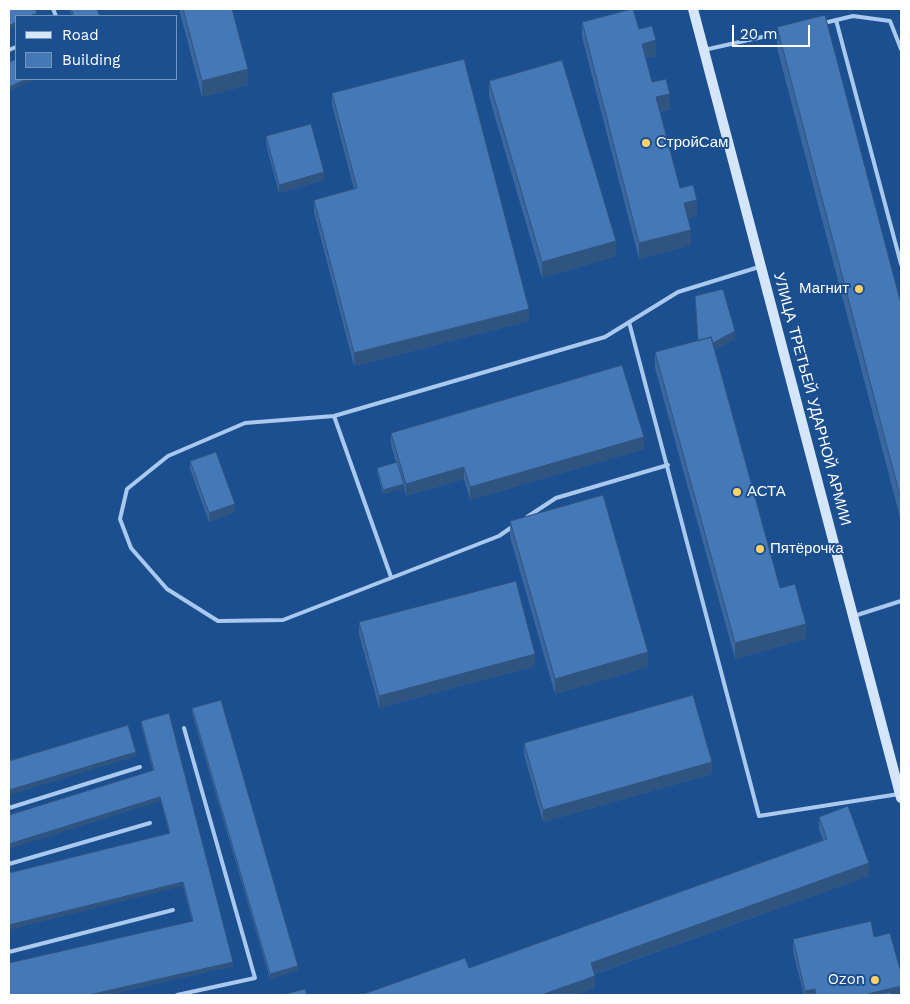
<!DOCTYPE html>
<html>
<head>
<meta charset="utf-8">
<style>
	body { margin:0 }
	#map { position:relative; width:910px; height:1004px; overflow:hidden; background:#1b4f8f; font-family:"Work Sans",sans-serif }
	canvas { display:block }
	.frame { position:absolute; inset:0; border:10px solid #fff; pointer-events:none }
	.legend { position:absolute; left:15px; top:15px; width:162px; height:65px; box-sizing:border-box; background:#1b4f8f; border:1px solid #7695bc; margin:0; padding:6px 9px; list-style:none; font-size:15px; color:#fff }
	.legend li { display:flex; align-items:center; gap:10px; height:25px }
	.legend b { width:25px; border:1px solid #7695bc }
	.scale { position:absolute; left:732px; top:25px; width:78px; height:22px; box-sizing:border-box; border:2px solid #fff; border-top:0; padding-left:6px; font-size:15px; line-height:18px; white-space:nowrap; color:#fff; -webkit-text-stroke:4px #1b4f8f; paint-order:stroke }
</style>
</head>
<body>
<div id="map">
<canvas width="910" height="1004"></canvas>
<div class="frame"></div>
<ul class="legend">
<li><b style="height:6px;background:#d6e6fa"></b>Road</li>
<li><b style="height:14px;background:#4478b7"></b>Building</li>
</ul>
<div class="scale">20 m</div>
</div>
<script>
const ctx = document.querySelector('canvas').getContext('2d');
ctx.lineJoin = 'round';
const poly = rows => new Path2D(rows.map(r => 'M' + r).join(''));
function stroke(path, color, width, dash) { ctx.strokeStyle = color; ctx.lineWidth = width; ctx.lineCap = dash ? 'butt' : 'round'; ctx.setLineDash(dash || []); ctx.stroke(path); }
function fillPath(path, color) { ctx.fillStyle = color; ctx.fill(path, 'evenodd'); }
function drawText(font, color, halo, rows, align = 'center') {
  ctx.font = font + ' "Work Sans",sans-serif'; ctx.lineWidth = 4; ctx.setLineDash([]); ctx.textBaseline = 'middle'; ctx.strokeStyle = halo; ctx.fillStyle = color; for (const [text, x, y, turn = 0] of rows) {
    ctx.save(); ctx.translate(x, y); ctx.rotate((+turn || 0) * Math.PI / 180); ctx.textAlign = isNaN(turn) ? turn : align; if (halo) ctx.strokeText(text, 0, 0); ctx.fillText(text, 0, 0); ctx.restore();
  }
}
stroke(poly([
	[53,9,56,16],
	[836,20,901,264],
	[824,23,853,16,890,21,901,49],
	[9,50,16,47],
	[704,50,780,33],
	[629,322,759,816,899,794],
	[334,416,391,577],
	[527,517,556,498,668,465],
	[512,527,499,536,283,620,218,621,167,589,131,548,120,519,127,489,168,456,245,423,334,416,605,337,678,292,759,267],
	[854,616,901,601],
	[9,808,140,767],
	[9,864,150,823],
	[9,952,173,910],
	[177,995,255,978,184,728]
]), '#a9c9ee', 4);
stroke(poly([
	[693,9,901,798]
]), '#d6e6fa', 10);
fillPath(poly([
	[69,9,97,9,100,16,72,16],
	[179,9,232,9,248,85,202,97],
	[582,22,639,29,656,56,646,58,652,82,670,109,660,112,680,188,697,216,688,218,691,245,639,259,582,37],
	[777,27,901,304,901,521,777,48],
	[489,81,616,256,542,278,489,97],
	[332,93,529,321,354,366,314,212,314,200,354,189,332,105],
	[266,136,324,180,279,193,266,145],
	[695,296,735,339,715,350,780,588,806,639,735,659,655,368,655,352,698,341],
	[391,433,644,449,470,500,464,479,406,496,404,487,404,488,383,494,377,473,377,468,396,463,391,445],
	[190,461,235,512,209,522,190,469],
	[510,521,648,667,555,694,510,537],
	[359,622,535,666,379,708,359,634],
	[192,708,298,970,270,979,192,713],
	[141,721,233,966,107,995,9,995,192,921,141,725],
	[524,743,712,774,543,822,524,755],
	[819,817,869,876,595,974,595,988,575,995,361,995,469,968,823,840,819,829],
	[874,937,901,995,804,995,793,952,793,939]
]), '#3a679d');
fillPath(poly([
	[16,22,16,27,9,30,9,26],
	[656,40,656,56,642,59,642,44],
	[248,69,248,85,202,97,202,81],
	[27,79,37,79,9,91,9,87],
	[670,94,670,109,656,112,656,97],
	[324,172,324,180,279,193,279,185],
	[697,200,697,216,684,219,684,203],
	[691,230,691,245,639,259,639,243],
	[616,241,616,256,542,278,542,262],
	[529,309,529,321,354,366,354,353],
	[735,331,735,339,711,352,699,348],
	[644,437,644,449,470,500,470,487],
	[464,467,464,479,406,496,406,484],
	[404,484,404,488,383,494,383,490],
	[235,504,235,512,209,522,209,513],
	[806,624,806,639,735,659,735,643],
	[648,652,648,667,555,694,555,679],
	[535,654,535,666,379,708,379,696],
	[136,752,136,756,9,795,9,790],
	[712,762,712,774,543,822,543,810],
	[160,797,160,801,9,849,9,844],
	[869,863,869,876,591,975,591,963],
	[183,882,183,886,9,930,9,925],
	[233,962,233,966,107,995,89,995],
	[298,966,298,970,270,979,270,974],
	[595,976,595,988,575,995,541,995],
	[901,986,901,995,864,995],
	[815,989,815,995,805,995,805,991]
]), '#305480');
const building = poly([
	[9,9,35,9,37,13,30,16,16,16,16,22,9,26,9,9],
	[71,9,97,9,100,16,74,16,71,9],
	[183,9,232,9,248,69,202,81,183,9],
	[632,9,633,9,639,29,652,26,656,40,642,44,652,82,666,79,670,94,656,97,680,188,693,185,697,200,684,203,691,230,639,243,582,22,632,9],
	[825,15,901,304,901,500,777,27,825,15],
	[16,59,16,79,27,79,9,87,9,62,16,59],
	[464,59,529,309,354,353,314,200,357,188,332,93,464,59],
	[562,60,616,241,542,262,489,81,562,60],
	[311,124,324,172,279,185,266,136,311,124],
	[723,289,735,331,713,343,711,337,698,341,695,296,723,289],
	[711,337,780,588,795,584,806,624,735,643,655,352,711,337],
	[622,365,644,437,470,487,464,467,406,484,391,433,622,365],
	[216,452,235,504,209,513,190,461,216,452],
	[397,462,404,484,383,490,377,468,397,462],
	[603,495,648,652,555,679,510,521,603,495],
	[516,581,535,654,379,696,359,622,516,581],
	[693,695,712,762,543,810,524,743,693,695],
	[221,700,298,966,270,974,192,708,221,700],
	[169,713,233,962,89,995,9,995,9,963,193,921,183,882,9,925,9,873,170,833,160,797,9,844,9,815,154,770,141,721,169,713],
	[128,725,136,752,9,790,9,761,128,725],
	[848,806,869,863,591,963,595,976,541,995,361,995,465,958,469,968,827,839,819,817,848,806],
	[871,921,874,937,890,933,901,973,901,986,864,995,816,995,815,989,805,991,793,939,871,921],
	[305,989,307,995,281,995,305,989],
	[891,992,891,995,875,995,891,992]
]);
fillPath(building, '#4478b7');
stroke(building, '#305480', 1);
for (const [x, y, r, color] of [
	[646,143,5,"#ffd166"],
	[859,289,5,"#ffd166"],
	[737,492,5,"#ffd166"],
	[760,549,5,"#ffd166"],
	[875,980,5,"#ffd166"]
]) { const dot = new Path2D(); dot.arc(x, y, r, 0, 2 * Math.PI); ctx.fillStyle = color; ctx.fill(dot); stroke(dot, '#1b4f8f', 2); }
drawText('15px', '#fff', '#1b4f8f', [
	["СтройСам",656,143],
	["Магнит",849,289,"right"],
	["АСТА",747,492],
	["Пятёрочка",770,549],
	["Ozon",865,980,"right"]
], 'left');
drawText('15px', '#fff', '#1b4f8f', [
	["УЛИЦА ТРЕТЬЕЙ УДАРНОЙ АРМИИ",812,399,75]
]);
</script>
</body>
</html>
